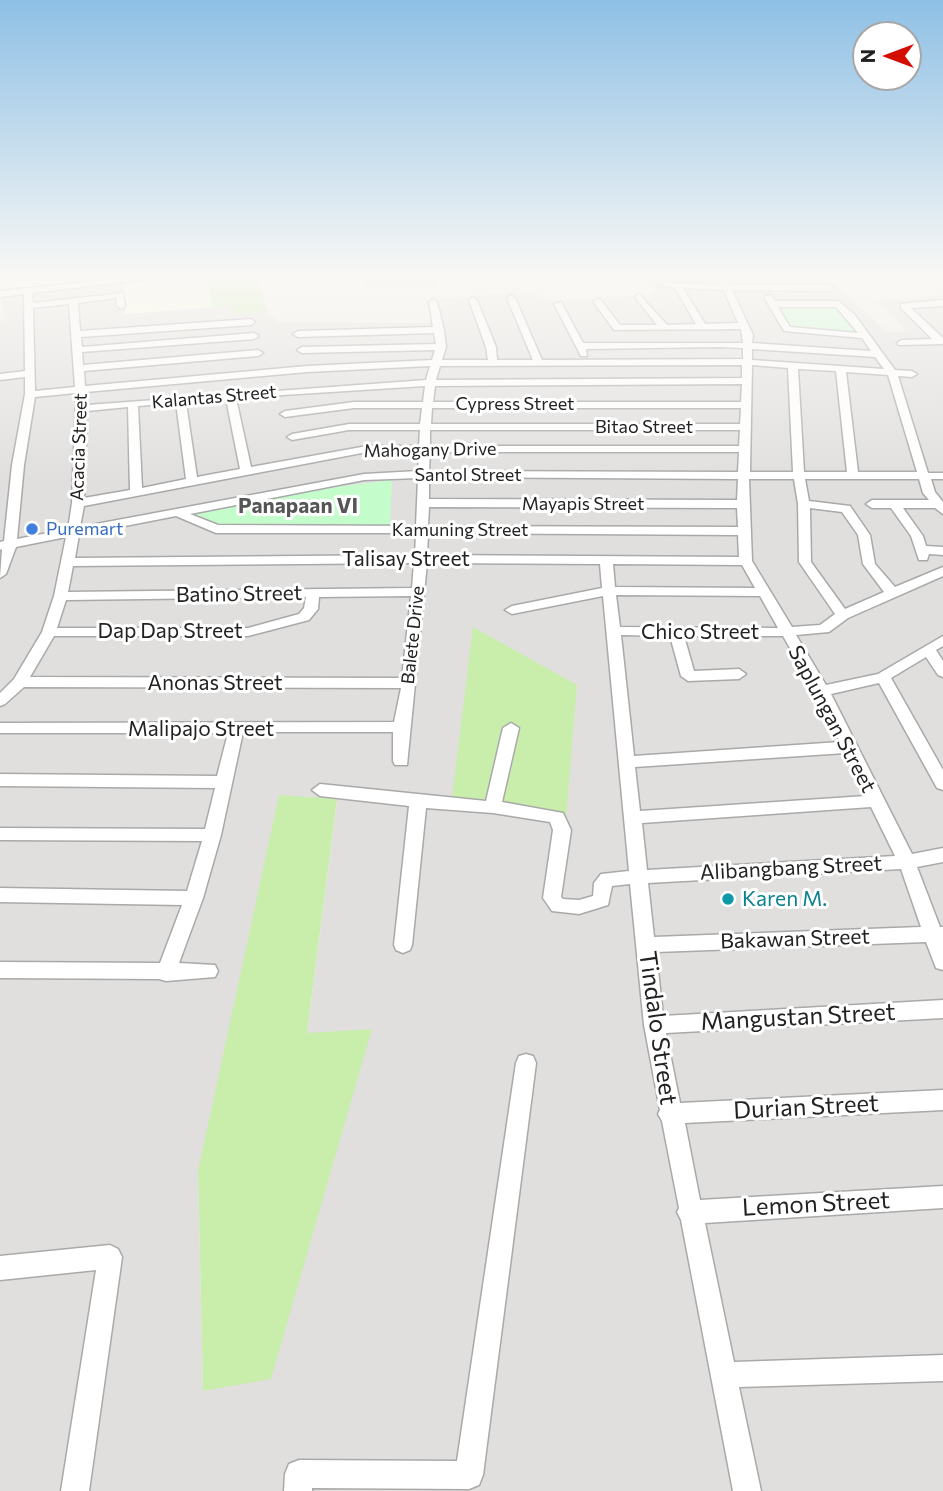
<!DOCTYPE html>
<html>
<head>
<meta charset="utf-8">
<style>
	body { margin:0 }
	#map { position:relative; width:943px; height:1491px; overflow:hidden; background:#f2efe8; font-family:Commissioner,sans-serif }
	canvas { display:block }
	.north { position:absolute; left:852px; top:21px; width:70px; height:70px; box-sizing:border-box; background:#fff; border:2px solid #a7a7a7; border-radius:50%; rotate:270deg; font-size:19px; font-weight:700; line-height:28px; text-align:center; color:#222 }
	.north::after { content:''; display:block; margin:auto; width:24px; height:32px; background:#d30d00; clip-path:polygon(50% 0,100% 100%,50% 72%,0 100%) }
</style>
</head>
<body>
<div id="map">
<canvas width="943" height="1491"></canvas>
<div class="north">N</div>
</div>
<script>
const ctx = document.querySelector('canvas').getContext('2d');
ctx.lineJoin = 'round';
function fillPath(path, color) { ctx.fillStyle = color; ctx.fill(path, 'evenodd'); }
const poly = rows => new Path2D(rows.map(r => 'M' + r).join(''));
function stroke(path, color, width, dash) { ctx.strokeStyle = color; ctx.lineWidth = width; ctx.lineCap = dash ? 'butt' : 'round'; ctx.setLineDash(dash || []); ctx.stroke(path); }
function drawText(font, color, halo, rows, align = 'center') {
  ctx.font = font + ' Commissioner,sans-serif'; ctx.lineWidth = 6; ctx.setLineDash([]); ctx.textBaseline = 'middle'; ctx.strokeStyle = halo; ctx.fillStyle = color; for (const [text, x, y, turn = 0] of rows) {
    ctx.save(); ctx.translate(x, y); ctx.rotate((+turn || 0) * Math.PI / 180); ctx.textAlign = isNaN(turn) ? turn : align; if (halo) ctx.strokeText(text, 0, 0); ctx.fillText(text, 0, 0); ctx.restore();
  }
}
fillPath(poly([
	[641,274,824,274,887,332,906,331,885,307,876,302,943,295,943,1491,0,1491,0,321,5,320,0,294,124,281,126,314,231,306,234,314,267,312,279,322,421,323,433,322,426,300,533,291,549,302,654,294],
	[337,800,307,1034,372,1030,203,1391,198,1171]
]), '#e0dfde');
fillPath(poly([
	[413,274,433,274,438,287,364,287,366,277,412,277]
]), '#ebdae7');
fillPath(poly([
	[206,276,213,307,125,314,124,285]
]), '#fdffe4');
fillPath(poly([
	[257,274,267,312,234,314,230,306,213,307,206,276],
	[473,627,577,685,566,818,451,805],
	[279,795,337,799,307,1033,372,1029,271,1379,203,1391,198,1171]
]), '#c9eeac');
fillPath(poly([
	[838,306,859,334,791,329,778,307],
	[392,480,390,526,209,526,190,515,318,489]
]), '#c5fccc');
const minor = poly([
	[160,274,190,274,32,293,33,303,123,293,125,306,121,309,117,306,116,298,78,303,80,331,251,319,255,322,251,325,81,337,82,347,254,333,259,336,254,339,82,352,83,365,258,350,263,353,258,356,84,371,85,386,307,366,432,360,435,350,302,353,297,350,302,347,436,344,434,333,298,337,293,334,298,331,433,327,429,302,433,299,437,302,444,330,446,347,442,360,488,360,486,347,469,300,473,297,477,300,496,347,497,360,533,360,507,298,511,295,515,298,542,360,743,359,743,348,719,347,586,349,587,356,581,356,554,304,561,302,583,343,743,343,741,329,614,330,593,301,600,299,620,325,657,325,635,297,639,294,667,325,696,324,675,288,660,285,664,283,722,285,715,274,802,274,798,276,726,276,730,285,829,285,833,288,829,291,732,290,753,335,752,343,871,351,862,338,784,331,764,297,771,295,775,301,838,301,854,314,895,370,912,371,917,374,912,377,898,376,928,473,943,473,943,479,931,479,935,492,943,502,943,514,935,508,903,508,923,536,926,546,943,547,943,555,929,554,927,560,919,560,911,536,891,508,872,508,866,504,872,500,929,500,923,493,919,479,805,479,809,501,850,506,870,535,875,564,895,587,943,567,943,576,848,618,829,632,796,635,826,685,878,674,943,636,943,646,936,650,943,661,943,677,938,675,926,657,891,678,943,770,943,790,937,788,879,683,831,694,912,854,943,848,943,862,917,867,940,927,943,927,943,970,936,968,926,942,656,952,663,1016,943,1000,943,1018,666,1033,680,1103,943,1090,943,1110,685,1123,700,1200,943,1186,943,1208,705,1223,734,1362,943,1355,943,1381,739,1387,761,1491,733,1491,681,1220,677,1212,679,1208,662,1121,658,1114,660,1110,644,1025,630,884,612,886,608,905,579,914,552,911,543,898,553,830,550,822,493,813,426,808,412,945,410,950,403,953,396,950,394,945,409,806,320,796,312,790,320,784,486,801,503,728,511,723,519,728,502,802,563,813,571,830,561,897,563,899,579,900,593,896,594,883,601,874,629,871,603,596,512,614,505,610,512,606,602,588,600,564,427,563,407,765,395,765,393,761,393,732,243,732,221,835,203,898,179,963,215,965,218,971,215,977,166,981,159,979,0,978,0,962,160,963,182,905,0,902,0,888,187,891,202,841,0,840,0,828,205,829,215,788,0,786,0,774,217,776,228,733,0,733,0,723,394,722,401,688,24,687,5,704,0,706,0,693,14,679,42,632,54,596,66,537,16,547,6,574,0,578,2,549,0,550,0,542,4,541,12,465,25,394,25,377,0,380,0,374,25,371,24,294,0,297,0,291,160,274],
	[683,288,724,290,738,323,705,324,683,288],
	[69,304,75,387,35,391,33,308,69,304],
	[778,307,836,307,858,333,790,327,778,307],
	[752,349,875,357,884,369,752,360,752,349],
	[742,365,742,378,436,380,440,366,742,365],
	[752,365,788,368,793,472,750,472,752,365],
	[430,366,426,380,87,405,86,392,307,372,430,366],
	[798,369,836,371,847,472,804,472,798,369],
	[846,372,888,375,917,472,858,472,846,372],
	[742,384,741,402,433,402,435,386,742,384],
	[425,386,423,402,354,402,285,411,280,414,285,417,354,408,422,408,420,424,349,424,292,434,287,437,292,440,349,430,420,430,419,446,367,446,251,467,236,398,425,386],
	[76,393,72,503,68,529,17,539,24,465,35,397,76,393],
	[226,399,240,469,197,477,186,403,226,399],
	[176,403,186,479,142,488,138,406,176,403],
	[128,407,130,490,84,498,87,411,128,407],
	[432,408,741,408,740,424,431,424,432,408],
	[430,430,740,430,739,446,430,446,430,430],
	[367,452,419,452,418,471,364,474,80,527,84,506,367,452],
	[430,452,739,452,738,472,429,471,430,452],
	[429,477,738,479,737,500,429,499,429,477],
	[418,478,416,526,218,525,190,514,364,480,418,478],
	[749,479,794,479,798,504,799,562,835,614,820,625,792,627,752,561,749,479],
	[429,507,737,508,738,527,428,526,429,507],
	[810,508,842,512,858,535,863,564,884,592,845,609,811,562,810,508],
	[176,516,216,533,416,533,415,555,75,558,79,535,176,516],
	[428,533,738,535,739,557,427,555,428,533],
	[414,563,412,588,68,592,73,566,414,563],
	[613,564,742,565,755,588,615,587,613,564],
	[616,595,760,596,778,628,620,627,616,595],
	[411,596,402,678,30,677,54,636,248,636,309,620,318,609,319,597,411,596],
	[306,597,304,608,299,614,248,628,57,628,66,600,306,597],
	[621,635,670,636,681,676,688,681,739,679,746,674,739,669,694,671,684,636,783,636,815,691,840,742,634,756,621,635],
	[845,753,866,796,640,811,635,767,845,753],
	[871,807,895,856,647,870,642,823,871,807],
	[901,869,921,927,654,937,648,883,901,869],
	[943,300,943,306,911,308,943,338,943,344,899,345,897,343,902,340,932,339,901,308,901,304,943,300],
	[526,1054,533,1056,536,1063,483,1475,479,1485,469,1489,312,1488,312,1491,284,1491,285,1474,289,1464,299,1460,457,1461,516,1063,519,1056,526,1054],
	[110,1245,118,1249,122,1257,89,1491,61,1491,96,1270,0,1280,0,1256,110,1245]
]);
stroke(minor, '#a9a9a9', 3);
fillPath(minor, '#fff');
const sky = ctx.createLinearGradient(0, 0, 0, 483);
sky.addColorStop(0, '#8ec0e5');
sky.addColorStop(0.57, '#f9f8f5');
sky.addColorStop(1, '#f9f8f500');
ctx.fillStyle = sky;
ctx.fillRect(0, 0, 943, 483);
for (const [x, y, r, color] of [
	[32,529,7,"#3f7fe0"],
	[728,899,7,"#0f9aa8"]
]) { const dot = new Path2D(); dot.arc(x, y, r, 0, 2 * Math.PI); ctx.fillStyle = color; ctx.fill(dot); stroke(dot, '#fff', 2.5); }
drawText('18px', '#222', '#fff', [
	["Kalantas Street",214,397,-5],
	["Cypress Street",515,404],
	["Bitao Street",644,427],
	["Acacia Street",79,447,-88],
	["Mahogany Drive",430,450,-1],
	["Santol Street",468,475],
	["Mayapis Street",583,504],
	["Kamuning Street",460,530],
	["Balete Drive",413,635,-84]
]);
drawText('18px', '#366cbe', '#fff', [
	["Puremart",46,529]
], 'left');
drawText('bold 21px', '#555', '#fff', [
	["Panapaan VI",298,506]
]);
drawText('21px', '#222', '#fff', [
	["Talisay Street",406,559],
	["Batino Street",239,594,-1],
	["Dap Dap Street",170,631],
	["Chico Street",700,632],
	["Anonas Street",215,683],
	["Saplungan Street",832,719,62],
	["Malipajo Street",201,729],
	["Alibangbang Street",791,868,-3],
	["Bakawan Street",795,939,-2]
]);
drawText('21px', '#0d838f', '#fff', [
	["Karen M.",742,899]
], 'left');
drawText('24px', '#222', '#fff', [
	["Mangustan Street",798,1017,-3],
	["Tindalo Street",658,1028,82],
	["Durian Street",806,1107,-3],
	["Lemon Street",816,1204,-3]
]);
</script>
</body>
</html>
